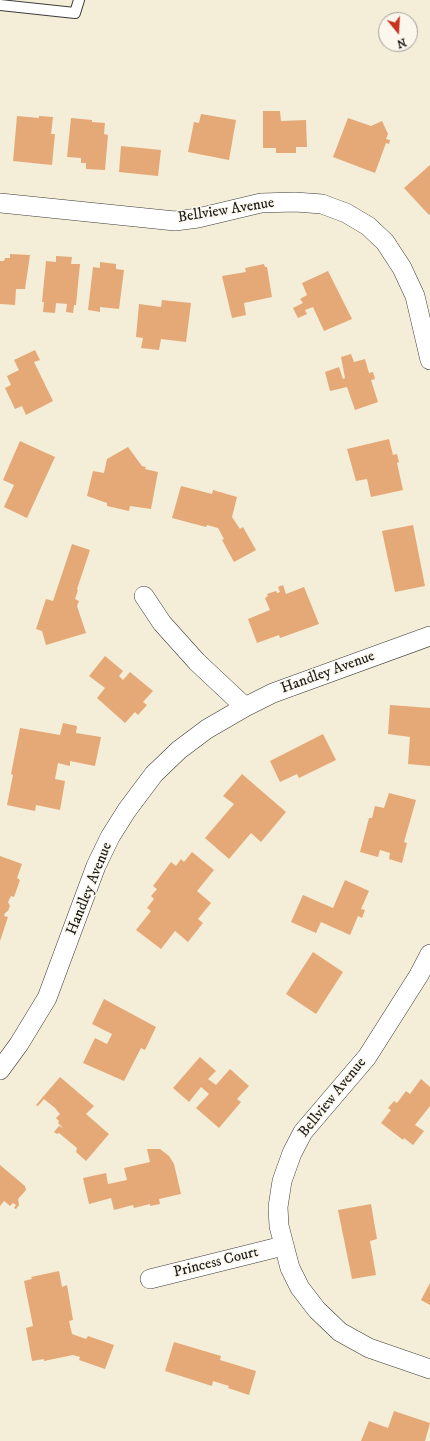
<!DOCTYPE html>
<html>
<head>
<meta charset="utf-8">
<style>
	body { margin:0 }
	#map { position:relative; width:430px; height:1441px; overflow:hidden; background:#f4edd7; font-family:"IM FELL DW Pica",serif }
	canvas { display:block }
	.north { position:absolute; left:378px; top:12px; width:40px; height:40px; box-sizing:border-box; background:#fbf7ec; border:1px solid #a29f99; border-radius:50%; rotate:162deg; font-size:11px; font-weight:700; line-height:16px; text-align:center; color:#1c1c1c }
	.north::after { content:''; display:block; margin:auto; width:14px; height:18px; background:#c8321e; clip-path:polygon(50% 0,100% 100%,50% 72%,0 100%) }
</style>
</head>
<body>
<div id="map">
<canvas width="430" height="1441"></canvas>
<div class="north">N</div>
</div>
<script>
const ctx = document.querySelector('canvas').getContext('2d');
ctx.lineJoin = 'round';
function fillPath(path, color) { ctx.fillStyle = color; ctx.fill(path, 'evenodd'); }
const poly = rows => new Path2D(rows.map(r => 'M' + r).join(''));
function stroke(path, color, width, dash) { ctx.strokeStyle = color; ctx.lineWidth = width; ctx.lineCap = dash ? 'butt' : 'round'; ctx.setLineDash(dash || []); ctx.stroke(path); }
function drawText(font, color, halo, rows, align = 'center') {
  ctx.font = font + ' "IM FELL DW Pica",serif'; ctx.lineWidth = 3; ctx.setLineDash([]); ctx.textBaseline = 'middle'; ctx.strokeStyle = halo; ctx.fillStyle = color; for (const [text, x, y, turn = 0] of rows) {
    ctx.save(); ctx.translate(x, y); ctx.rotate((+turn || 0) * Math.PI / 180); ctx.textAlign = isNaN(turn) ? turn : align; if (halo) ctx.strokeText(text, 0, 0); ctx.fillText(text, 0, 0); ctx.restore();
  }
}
fillPath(poly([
	[263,111,280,111,281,121,306,120,307,147,296,147,296,153,276,153,276,148,263,148],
	[201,114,236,120,229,160,188,152,194,122,199,123],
	[17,116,39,118,39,116,53,117,51,134,55,134,52,165,13,161],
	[71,118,92,120,92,122,105,123,104,134,108,135,105,170,86,169,86,163,81,163,81,158,67,157],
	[348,118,371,126,382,121,388,134,386,139,390,140,389,144,386,143,375,173,333,157],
	[121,146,161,150,158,176,119,172],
	[430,165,430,214,429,215,404,188],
	[10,254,30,255,25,289,16,289,15,305,0,304,0,261,4,261,5,258,10,258],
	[56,256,72,257,71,264,80,264,76,305,74,305,73,313,66,312,67,304,56,303,55,313,43,312,44,302,42,302,46,261,56,262],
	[100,262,116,264,116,269,124,270,119,309,100,307,100,312,88,310,93,267,100,268],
	[264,264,265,267,267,267,272,297,244,303,246,315,232,318,222,276,246,272,245,268],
	[328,271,352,319,324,331,313,307,305,310,307,314,298,318,293,308,303,303,300,299,307,295,302,283],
	[162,300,191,303,186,342,161,339,159,350,141,348,143,338,136,337,139,304,161,307],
	[35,350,40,360,34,362,53,401,26,415,22,406,15,409,5,388,11,385,7,376,19,370,14,360],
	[351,354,354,362,365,359,369,373,373,372,375,379,371,380,378,402,355,410,347,387,330,391,325,372,339,367,343,379,345,378,341,357],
	[389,439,393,455,397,454,399,462,397,463,403,490,371,497,367,479,356,481,347,449],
	[20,441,55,457,27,518,4,507,14,485,3,480],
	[128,447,142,466,146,467,145,469,158,472,151,509,130,506,129,511,107,506,107,503,87,496,93,471,104,473,107,459],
	[181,486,212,494,213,490,237,497,232,517,240,529,243,527,256,550,234,562,222,540,224,539,218,528,207,525,206,527,172,518],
	[413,525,425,586,395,592,382,531],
	[72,544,90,550,77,589,78,590,75,599,79,601,77,606,86,633,46,645,42,631,36,629,46,599,53,601],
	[283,585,286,594,304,587,319,624,280,638,279,635,257,643,248,619,270,610,265,598,268,596,267,594,276,591,277,593,280,592,278,587],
	[105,656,123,671,119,676,123,680,130,672,153,691,143,702,147,705,138,715,135,712,125,723,97,698,105,688,89,676],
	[390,705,430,708,430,766,408,764,410,737,388,734],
	[63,723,77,726,76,733,101,737,95,766,70,761,70,766,58,763,55,779,65,781,60,810,36,805,35,811,7,805,13,775,11,774,20,728,60,735],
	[323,734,336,760,299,778,297,774,280,782,270,761],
	[242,774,286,812,261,842,251,833,229,859,205,838,234,804,223,796],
	[389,793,416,800,404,842,407,843,402,863,389,859,390,853,380,850,378,857,360,852,369,818,372,818,375,806,384,808],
	[192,852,214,870,197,891,211,903,198,919,203,923,188,942,175,931,161,949,136,930,151,911,147,908,154,899,151,896,157,889,153,886,171,862,176,866,181,859,184,862],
	[0,856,22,864,17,878,20,880,14,897,11,896,8,902,10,906,8,911,5,913,4,916,8,917,0,941],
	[345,880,369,891,361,909,365,910,362,918,358,916,350,935,321,922,316,933,291,922,303,895,333,908],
	[313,952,343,972,316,1014,286,994],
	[104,999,156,1027,145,1050,141,1048,124,1081,83,1063,95,1038,107,1044,112,1034,92,1024],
	[200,1057,216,1071,208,1079,216,1085,230,1069,249,1086,237,1099,241,1102,219,1128,196,1108,209,1094,201,1087,189,1102,173,1088],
	[60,1077,94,1106,86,1114,109,1134,86,1161,76,1152,77,1148,59,1133,57,1134,54,1132,59,1126,63,1128,58,1123,59,1121,56,1118,60,1114,55,1108,44,1099,38,1106,36,1105],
	[421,1079,430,1087,430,1106,415,1125,424,1131,413,1145,404,1138,403,1140,381,1123,391,1110,388,1108,394,1101,397,1103,406,1091,410,1094],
	[147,1149,160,1149,169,1156,174,1164,181,1194,159,1199,160,1204,150,1206,150,1204,134,1208,133,1205,114,1210,111,1198,89,1204,83,1178,106,1173,108,1184,127,1180,124,1168,150,1162],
	[0,1165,25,1186,26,1190,18,1199,19,1205,16,1209,14,1208,16,1205,13,1203,10,1206,4,1201,0,1206],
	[371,1204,377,1239,370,1241,376,1275,352,1279,338,1210],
	[59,1271,62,1287,67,1285,73,1320,69,1321,72,1334,86,1339,88,1336,114,1345,105,1369,79,1360,80,1357,73,1355,44,1361,44,1359,32,1361,26,1328,33,1326,24,1281,32,1279,31,1277],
	[430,1283,430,1305,421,1300],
	[174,1342,221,1356,220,1360,256,1371,249,1395,228,1388,229,1386,213,1381,212,1386,165,1371],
	[394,1411,430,1423,425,1441,361,1441,369,1421,388,1428]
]), '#e5a978');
const lane = poly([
	[0,5,75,13,79,0]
]);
const street = poly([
	[0,203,175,221,198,218,261,203,295,202,322,204,346,213,368,226,385,242,402,268,415,296,430,360],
	[144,596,162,623,197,662,245,707],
	[430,954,419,975,367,1057,303,1132,292,1153,282,1181,278,1207,279,1226,290,1268,300,1288,317,1310,340,1332,369,1348,430,1369],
	[0,1070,19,1044,47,998,96,866,110,837,127,810,154,774,179,750,207,729,245,707,273,693,430,636],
	[150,1279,283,1246]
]);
stroke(lane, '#3c3b38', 12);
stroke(street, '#3c3b38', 20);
stroke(lane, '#fff', 10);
stroke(street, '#fff', 19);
drawText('15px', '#1c1c1c', '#fbf7ec', [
	["Bellview Avenue",226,211,-9],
	["Handley Avenue",328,673,-20],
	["Handley Avenue",90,889,-68],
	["Bellview Avenue",333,1098,-51],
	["Princess Court",216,1263,-14]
]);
</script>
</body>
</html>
